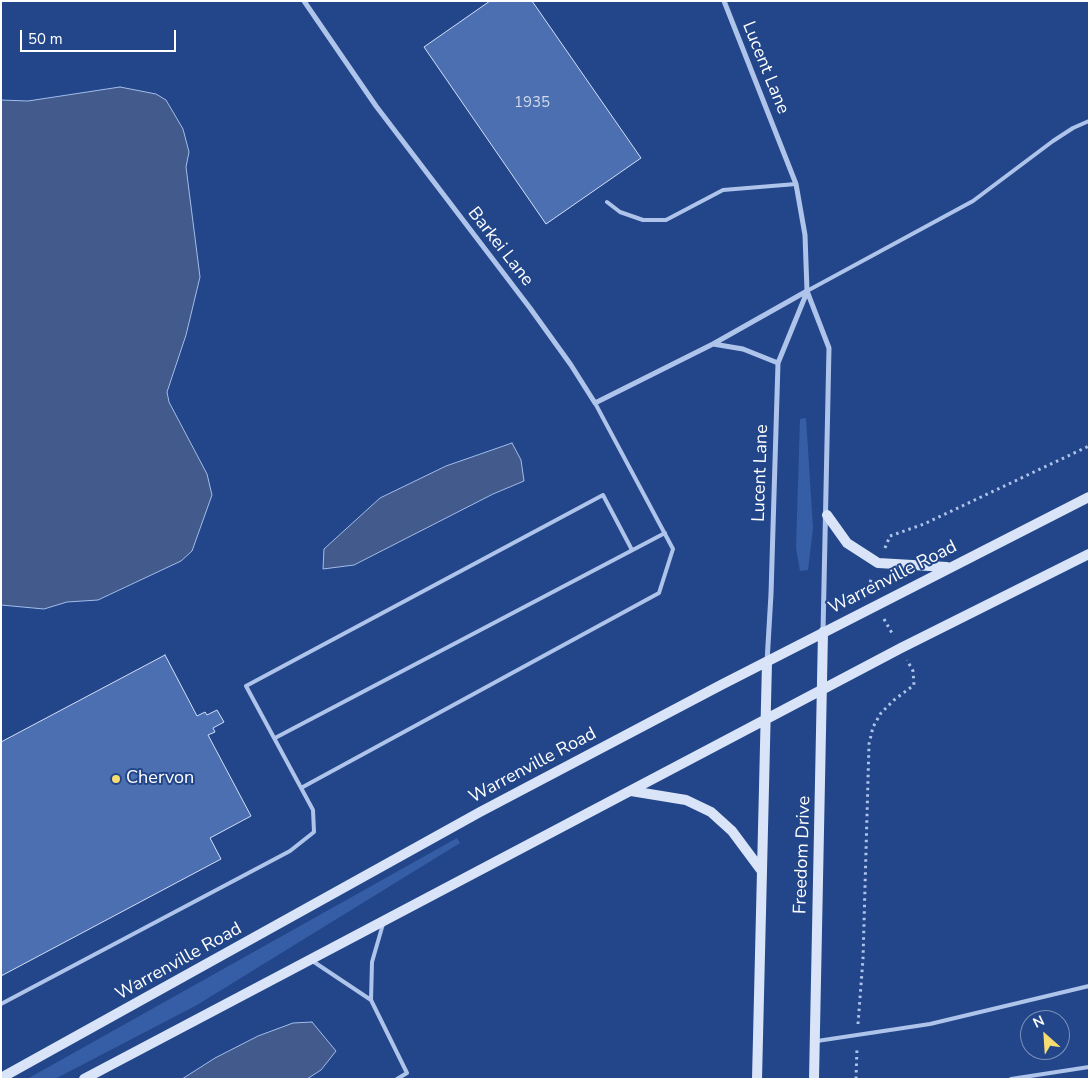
<!DOCTYPE html>
<html>
<head>
<meta charset="utf-8">
<style>
	body { margin:0 }
	#map { position:relative; width:1090px; height:1080px; overflow:hidden; background:#224689; font-family:"Nunito Sans",sans-serif }
	canvas { display:block }
	.frame { position:absolute; inset:0; border:2px solid #fff; pointer-events:none }
	.north { position:absolute; left:1020px; top:1010px; width:50px; height:50px; box-sizing:border-box; background:#224689; border:1px solid #7a90b8; border-radius:50%; rotate:334deg; font-size:14px; font-weight:700; line-height:20px; text-align:center; color:#fff }
	.north::after { content:''; display:block; margin:auto; width:18px; height:22px; background:#f6dc71; clip-path:polygon(50% 0,100% 100%,50% 72%,0 100%) }
	.scale { position:absolute; left:20px; top:30px; width:156px; height:22px; box-sizing:border-box; border:2px solid #fff; border-top:0; padding-left:6px; font-size:15px; line-height:18px; white-space:nowrap; color:#fff; -webkit-text-stroke:4px #224689; paint-order:stroke }
</style>
</head>
<body>
<div id="map">
<canvas width="1090" height="1080"></canvas>
<div class="frame"></div>
<div class="north">N</div>
<div class="scale">50 m</div>
</div>
<script>
const ctx = document.querySelector('canvas').getContext('2d');
ctx.lineJoin = 'round';
function fillPath(path, color) { ctx.fillStyle = color; ctx.fill(path, 'evenodd'); }
const poly = rows => new Path2D(rows.map(r => 'M' + r).join(''));
function stroke(path, color, width, dash) { ctx.strokeStyle = color; ctx.lineWidth = width; ctx.lineCap = dash ? 'butt' : 'round'; ctx.setLineDash(dash || []); ctx.stroke(path); }
function drawText(font, color, halo, rows, align = 'center') {
  ctx.font = font + ' "Nunito Sans",sans-serif'; ctx.lineWidth = 4; ctx.setLineDash([]); ctx.textBaseline = 'middle'; ctx.strokeStyle = halo; ctx.fillStyle = color; for (const [text, x, y, turn = 0] of rows) {
    ctx.save(); ctx.translate(x, y); ctx.rotate((+turn || 0) * Math.PI / 180); ctx.textAlign = isNaN(turn) ? turn : align; if (halo) ctx.strokeText(text, 0, 0); ctx.fillText(text, 0, 0); ctx.restore();
  }
}
fillPath(poly([
	[806,418,813,528,808,570,800,571,796,548,800,419],
	[457,838,460,843,197,1005,55,1079,27,1079]
]), '#365ea6');
const water = poly([
	[120,87,156,94,166,100,183,129,189,152,186,167,200,277,186,335,167,392,169,402,207,474,212,495,192,551,181,561,98,600,67,602,44,609,1,605,1,100,28,101,120,87],
	[512,443,521,460,524,481,493,494,354,565,323,569,324,549,380,498,446,466,512,443],
	[312,1022,336,1051,321,1070,307,1079,182,1079,215,1058,258,1036,293,1023,312,1022]
]);
fillPath(water, '#425b8c');
stroke(water, '#a3bdeb', 1);
const building = poly([
	[490,1,532,1,641,158,546,224,424,47,490,1],
	[165,655,197,716,205,712,207,715,217,710,224,722,213,728,215,732,208,735,251,816,210,838,221,859,1,976,1,742,165,655]
]);
fillPath(building, '#4b6fb1');
stroke(building, '#d3e0f8', 1);
stroke(poly([
	[885,548,890,536,924,524,1089,446],
	[869,594,867,591,872,577],
	[884,619,893,635],
	[858,1024,863,959,869,744,873,727,881,713,894,700,914,685,913,671,907,660],
	[856,1079,857,1048]
]), '#afc4ea', 3, [2.5, 4]);
stroke(poly([
	[607,202,620,212,643,220,666,220,723,190,796,184],
	[807,291,973,201,1053,141,1073,128,1089,121],
	[275,738,665,533],
	[301,788,659,593,673,549,595,403],
	[383,924,372,962,371,1000,407,1073,397,1079],
	[311,960,371,1000],
	[1,1004,290,851,314,832,313,810,246,686,603,495,632,550],
	[817,1041,930,1024,1089,986],
	[1011,1079,1089,1067]
]), '#afc4ea', 4);
stroke(poly([
	[304,1,376,106,530,308,571,365,595,403,713,344,807,291],
	[724,1,796,184,805,235,807,291,829,348,823,632],
	[713,344,743,349,778,363],
	[767,662,771,594,778,363,807,292]
]), '#afc4ea', 5);
stroke(poly([
	[827,515,847,543,878,563,947,567],
	[631,791,686,800,711,812,732,831,761,870],
	[1,1078,480,812,721,685,1089,497],
	[84,1079,901,648,1089,554],
	[757,1079,767,662],
	[814,1079,823,632]
]), '#dae4f8', 10);
for (const [x, y, r, color] of [
	[116,779,5,"#f6dc71"]
]) { const dot = new Path2D(); dot.arc(x, y, r, 0, 2 * Math.PI); ctx.fillStyle = color; ctx.fill(dot); stroke(dot, '#224689', 2); }
drawText('15px', '#d2dbec', null, [
	["1935",532,103]
]);
drawText('18px', '#fff', '#224689', [
	["Lucent Lane",765,68,68],
	["Barkei Lane",500,247,52],
	["Lucent Lane",761,473,-88],
	["Warrenville Road",893,578,-27],
	["Warrenville Road",533,766,-28],
	["Freedom Drive",803,855,-88],
	["Warrenville Road",179,962,-29]
]);
drawText('18px', '#fff', '#224689', [
	["Chervon",126,779]
], 'left');
</script>
</body>
</html>
